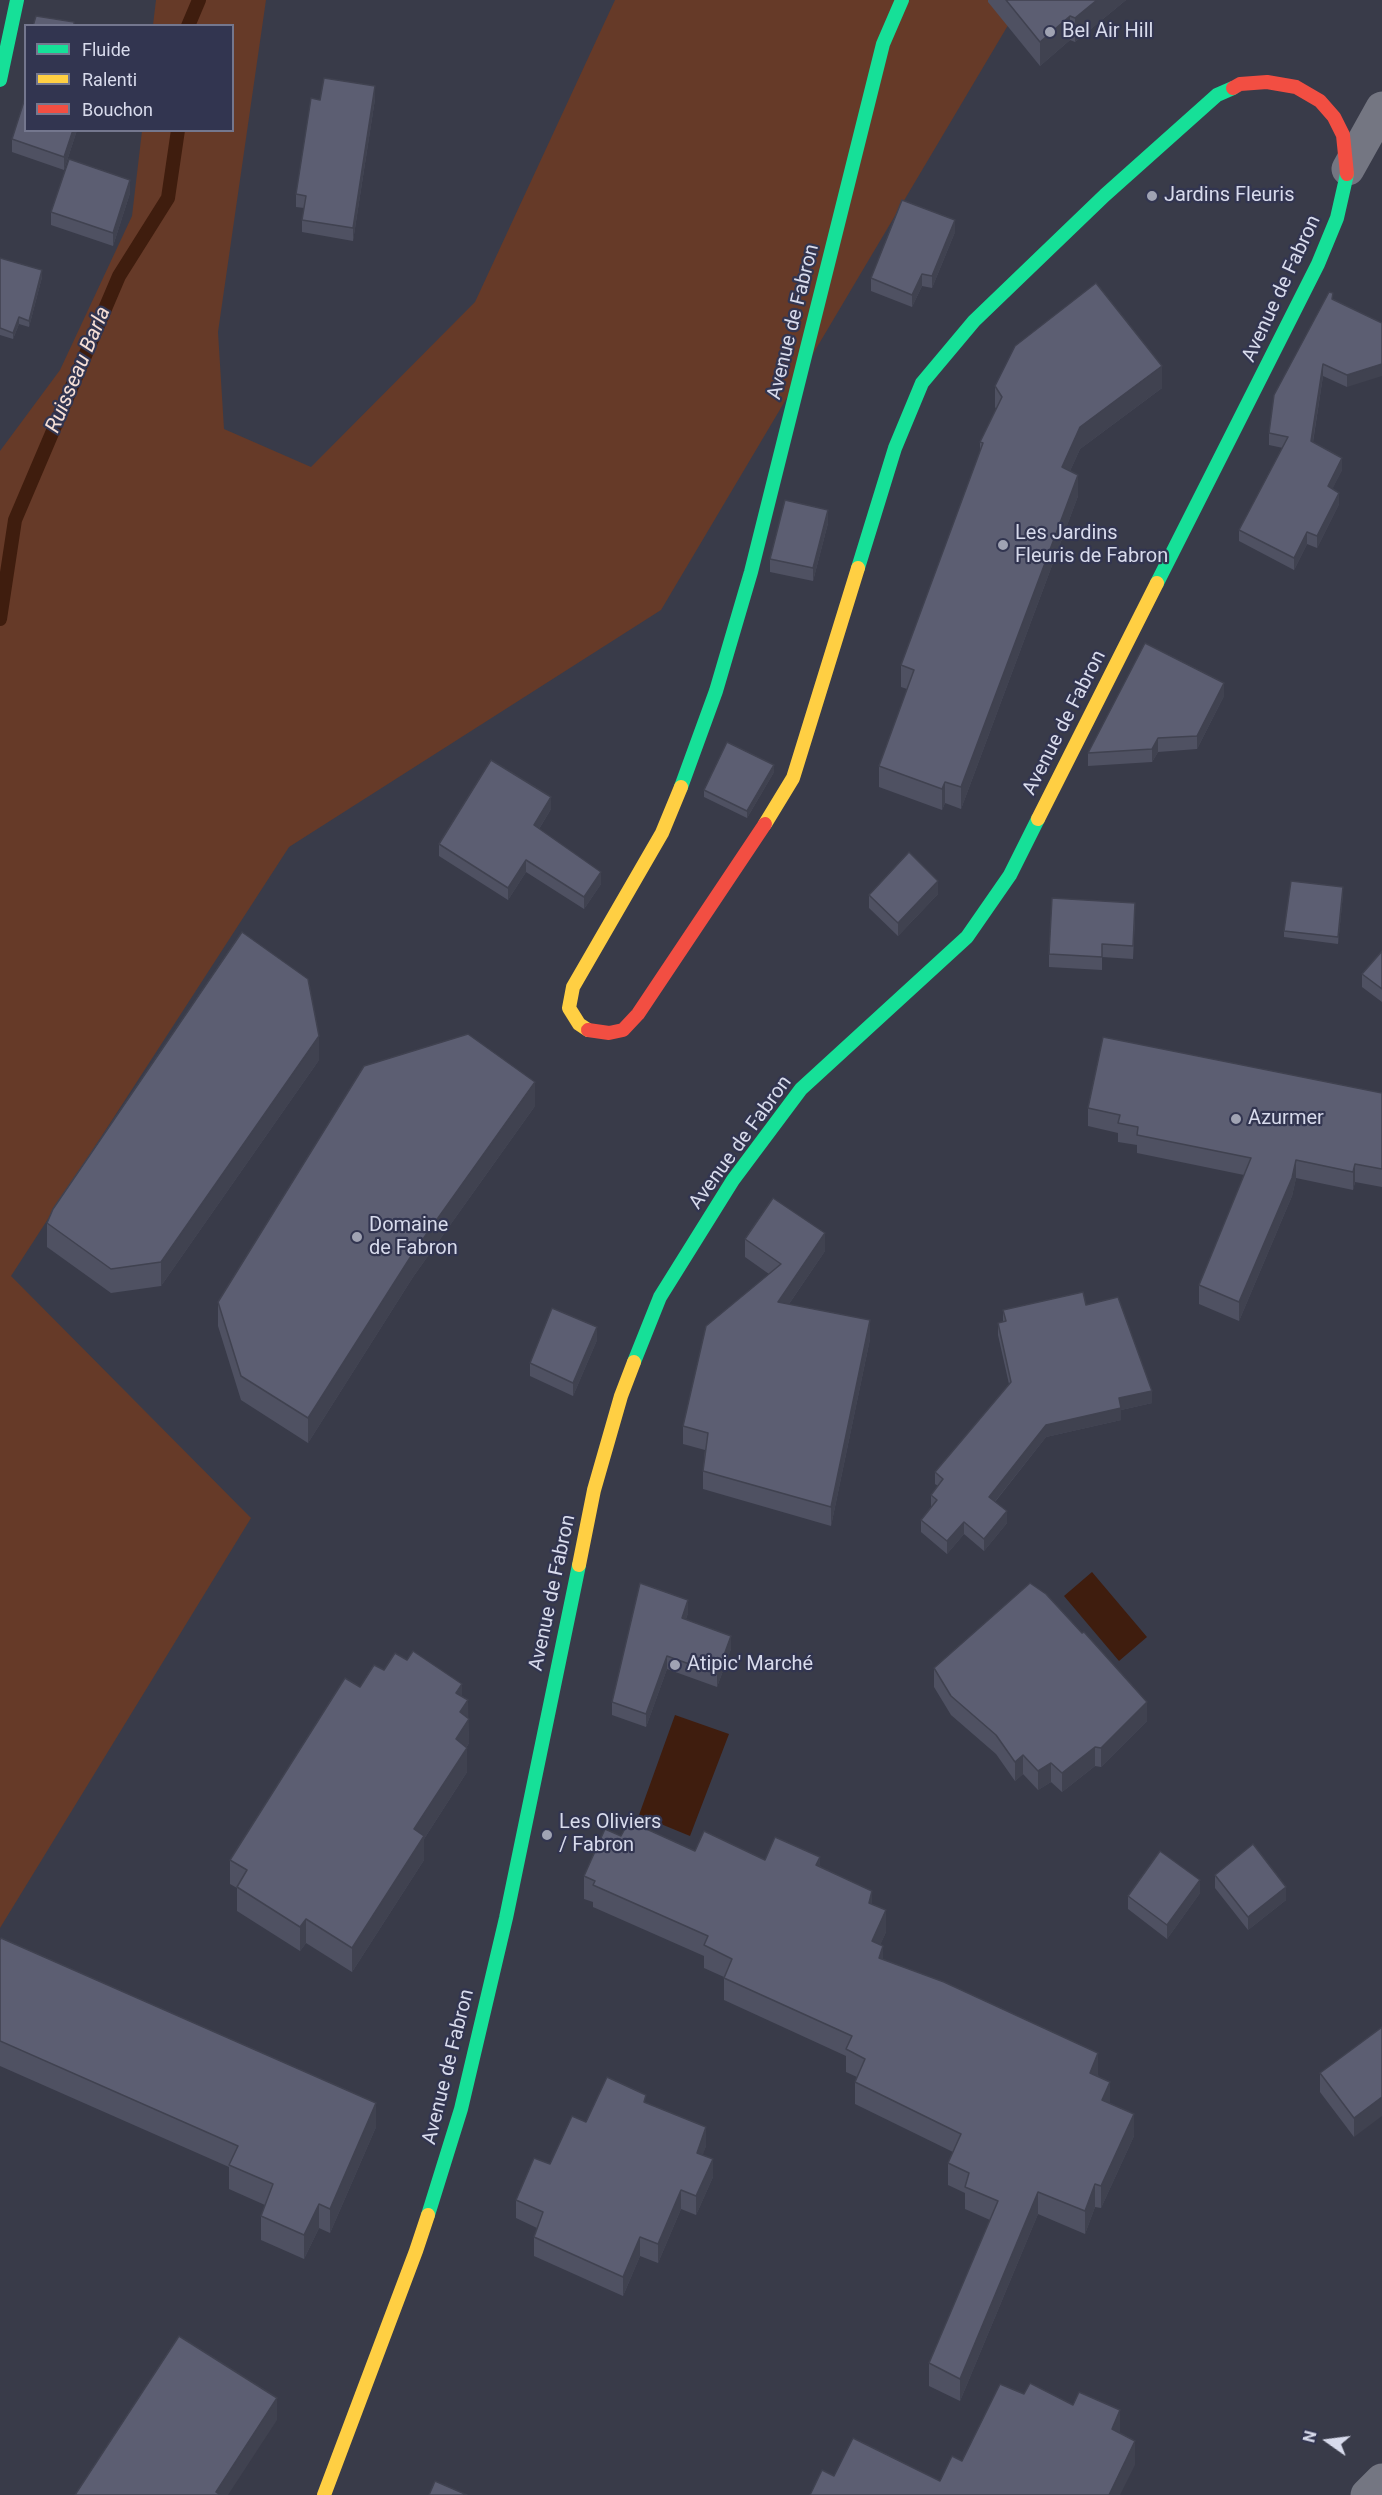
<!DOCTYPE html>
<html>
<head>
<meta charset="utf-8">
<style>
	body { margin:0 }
	#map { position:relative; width:1382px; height:2495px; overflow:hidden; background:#393b49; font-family:Roboto,sans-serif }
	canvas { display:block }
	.legend { position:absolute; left:24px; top:24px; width:210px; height:108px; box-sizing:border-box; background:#323550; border:2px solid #74778e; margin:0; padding:8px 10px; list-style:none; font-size:18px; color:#d8dbec }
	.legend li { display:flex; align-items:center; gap:12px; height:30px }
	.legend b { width:30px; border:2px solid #74778e }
	.north { position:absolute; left:1298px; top:2411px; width:60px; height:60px; -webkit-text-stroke:4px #323550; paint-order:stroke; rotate:284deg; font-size:16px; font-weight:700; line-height:24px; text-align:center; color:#d8dbec }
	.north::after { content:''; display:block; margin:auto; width:21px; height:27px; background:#d8dbec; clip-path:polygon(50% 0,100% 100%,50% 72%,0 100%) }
</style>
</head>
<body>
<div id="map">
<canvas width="1382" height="2495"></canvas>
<ul class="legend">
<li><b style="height:8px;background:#16e098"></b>Fluide</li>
<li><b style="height:8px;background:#ffcf43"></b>Ralenti</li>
<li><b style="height:8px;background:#f24e42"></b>Bouchon</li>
</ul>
<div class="north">N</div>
</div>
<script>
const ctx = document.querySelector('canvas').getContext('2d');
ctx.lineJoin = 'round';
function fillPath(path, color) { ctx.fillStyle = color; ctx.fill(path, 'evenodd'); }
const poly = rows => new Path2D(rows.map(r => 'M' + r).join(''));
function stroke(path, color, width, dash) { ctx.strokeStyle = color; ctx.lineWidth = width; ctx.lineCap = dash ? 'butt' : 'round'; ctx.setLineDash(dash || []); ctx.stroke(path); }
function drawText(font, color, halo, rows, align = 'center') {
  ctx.font = font + ' Roboto,sans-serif'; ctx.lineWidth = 4.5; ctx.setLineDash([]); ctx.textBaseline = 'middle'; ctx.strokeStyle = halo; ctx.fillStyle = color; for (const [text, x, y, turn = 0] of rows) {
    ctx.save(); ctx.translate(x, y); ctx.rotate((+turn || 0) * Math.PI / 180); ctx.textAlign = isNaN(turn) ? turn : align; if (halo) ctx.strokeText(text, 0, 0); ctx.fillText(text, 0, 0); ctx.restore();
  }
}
fillPath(poly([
	[156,0,266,0,218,332,224,429,311,467,475,302,615,0,1023,0,661,610,289,847,11,1276,251,1518,0,1928,0,451,60,370,132,216,142,131,232,130,232,26,153,25]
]), '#663a28');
fillPath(poly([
	[1092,1572,1147,1637,1119,1661,1064,1596],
	[675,1715,729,1734,690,1836,639,1815]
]), '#3f1d0e');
stroke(poly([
	[188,26,199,0],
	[0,619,15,520,119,276,168,198,178,130]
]), '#3f1d0e', 14);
stroke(poly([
	[1348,169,1382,108],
	[1367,2495,1382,2480]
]), '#747682', 33);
stroke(poly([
	[0,80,17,0],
	[858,568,895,448,922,383,974,321,1105,195,1217,95,1233,88],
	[1157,583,1318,264,1337,218,1347,174],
	[681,787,716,691,751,572,883,44,902,0],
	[634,1362,660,1297,733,1180,801,1089,967,937,1010,875,1038,819],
	[428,2215,461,2109,506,1918,579,1565]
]), '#16e098', 14);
stroke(poly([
	[1038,819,1157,583],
	[765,824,793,778,858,568],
	[588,1030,579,1024,569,1008,573,987,662,833,681,787],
	[579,1565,594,1490,621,1396,634,1362],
	[324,2495,416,2251,428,2215]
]), '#ffcf43', 14);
stroke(poly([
	[1233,88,1240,84,1267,82,1296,87,1320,101,1334,117,1343,135,1347,174],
	[588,1030,609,1033,623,1030,638,1014,765,824]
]), '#f24e42', 14);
fillPath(poly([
	[988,0,1126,0,1075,42,1070,40,1040,66,988,2],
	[26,54,26,71,24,71,24,58],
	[26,75,26,95,24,94,24,81],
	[375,99,353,241,302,232,302,220,304,208,296,207,296,194,320,100],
	[77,130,64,170,12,152,12,139],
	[130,193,113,246,51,225,51,212],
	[955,232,932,288,922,286,912,307,871,291,871,278],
	[0,258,42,277,29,327,19,324,13,339,0,335],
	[1333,300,1382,323,1347,387,1323,376,1313,442,1342,470,1332,489,1339,504,1317,548,1307,544,1294,570,1239,541,1239,530,1283,448,1269,445,1269,433],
	[995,386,1162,388,1080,449,1070,471,1078,496,961,809,945,803,942,810,879,787,879,766,907,689,901,687,901,665,980,453,980,442,996,409,995,407],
	[828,523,813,581,770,572,770,559],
	[1224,696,1197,749,1158,752,1152,762,1088,766,1088,753],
	[774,772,747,818,704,797,704,790],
	[551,809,539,829,601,884,584,909,526,872,508,900,439,856,439,844],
	[938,894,898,936,869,908,869,895],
	[1343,894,1338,944,1284,937,1284,931],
	[1135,916,1133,959,1102,957,1102,970,1049,967,1049,954],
	[1382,951,1382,1002,1362,987,1362,974],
	[319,1060,161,1286,111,1293,47,1247,47,1223],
	[1382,1093,1382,1187,1355,1182,1353,1190,1296,1178,1292,1196,1239,1321,1199,1304,1199,1285,1244,1175,1137,1153,1137,1145,1118,1142,1118,1133,1088,1126,1088,1108],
	[535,1106,413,1277,308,1443,241,1400,218,1326,218,1302],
	[745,1239,825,1251,789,1304,870,1339,831,1526,703,1489,703,1471,705,1450,683,1444,683,1426,769,1274,745,1257],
	[1086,1305,1152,1403,1121,1410,1121,1420,1046,1437,995,1502,1007,1523,984,1551,964,1534,947,1554,921,1532,921,1520,931,1507,931,1495,938,1486,935,1484,935,1472,1009,1384,998,1335,998,1323,1003,1322,1003,1310],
	[597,1340,573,1396,530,1376,530,1363],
	[688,1613,686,1619,731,1649,717,1687,667,1669,646,1727,612,1715,612,1702],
	[934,1668,1147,1721,1101,1767,1095,1766,1062,1792,1051,1782,1038,1790,1023,1774,1015,1781,996,1754,951,1715,934,1687],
	[384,1670,462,1696,468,1718,469,1743,466,1748,467,1772,424,1839,424,1860,352,1972,306,1943,300,1951,237,1911,237,1888,230,1884,230,1860,360,1687],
	[621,1836,695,1851,820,1866,872,1904,886,1932,880,1945,883,1959,1098,2075,1110,2103,1134,2136,1101,2208,1095,2207,1085,2234,1038,2214,960,2401,929,2386,929,2363,990,2220,965,2209,965,2193,948,2185,948,2163,953,2152,855,2104,855,2082,857,2077,846,2072,846,2056,724,2000,724,1977,704,1968,704,1956,593,1907,593,1902,584,1899,584,1876],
	[1215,1875,1286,1900,1248,1930,1215,1888],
	[1200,1893,1167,1939,1128,1909,1128,1896],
	[0,1940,376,2127,330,2233,319,2228,304,2259,261,2240,261,2216,265,2205,229,2189,229,2167,0,2066],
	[1382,2027,1354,2137,1320,2092,1320,2073],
	[646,2103,706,2146,702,2155,713,2177,696,2215,681,2209,658,2263,640,2256,623,2296,534,2256,534,2237,537,2228,516,2218,516,2200,550,2164,586,2122]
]), '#4f5162');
fillPath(poly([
	[1097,0,1126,0,1075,42,1075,18],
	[1070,16,1070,40,1040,66,1040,42],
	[375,86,375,99,353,241,353,228],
	[73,130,77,130,64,170,64,157],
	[130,180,130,193,113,246,113,233],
	[955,220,955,232,932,288,932,276],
	[42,270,42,277,29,327,29,321],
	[922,274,922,286,912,307,912,295],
	[19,317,19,324,13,339,13,333],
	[1323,364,1323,376,1311,453,1311,441],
	[1382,364,1382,376,1347,387,1347,375],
	[1162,366,1162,388,1080,449,1062,489,1062,467,1080,427],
	[1342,458,1342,470,1328,498,1328,486],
	[1078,475,1078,496,961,809,961,787],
	[1339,493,1339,504,1317,548,1317,536],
	[828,510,828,523,813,581,813,568],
	[1307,532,1307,544,1294,570,1294,558],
	[1224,683,1224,696,1197,749,1197,736],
	[1158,738,1158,752,1152,762,1152,749],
	[774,765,774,772,747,818,747,811],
	[945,782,945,803,942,810,942,789],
	[551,797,551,809,534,837,534,825],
	[526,860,526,872,508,900,508,888],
	[601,872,601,884,584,909,584,897],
	[938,881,938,894,898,936,898,923],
	[1343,887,1343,894,1338,944,1338,937],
	[319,1036,319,1060,161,1286,161,1262],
	[535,1082,535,1106,413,1277,308,1443,308,1418,413,1253],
	[1296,1160,1296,1178,1292,1196,1239,1321,1239,1302],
	[1355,1164,1355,1182,1353,1190,1353,1172],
	[825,1233,825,1251,778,1320,778,1302],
	[870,1320,870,1339,831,1526,831,1507],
	[597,1327,597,1340,573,1396,573,1383],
	[1152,1391,1152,1403,1121,1410,1121,1420,1046,1437,989,1509,989,1497,1046,1425,1119,1398],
	[1007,1511,1007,1523,984,1551,984,1539],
	[964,1522,964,1534,947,1554,947,1541],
	[688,1600,688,1613,682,1631,682,1618],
	[731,1636,731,1649,717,1687,717,1674],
	[667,1656,667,1669,646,1727,646,1714],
	[462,1684,462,1708,456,1693],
	[468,1700,469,1743,456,1763,456,1739,460,1712],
	[1147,1702,1147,1721,1101,1767,1101,1748],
	[1095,1747,1095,1766,1062,1792,1062,1773],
	[467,1748,467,1772,424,1839,424,1860,352,1972,352,1948,414,1829],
	[1023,1755,1023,1774,1015,1781,1015,1762],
	[1051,1763,1051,1782,1038,1790,1038,1771],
	[820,1857,820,1879,816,1865],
	[1200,1880,1200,1893,1167,1939,1167,1925],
	[1286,1887,1286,1900,1248,1930,1248,1917],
	[872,1891,872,1913,869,1903],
	[886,1910,886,1932,872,1963,872,1941],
	[306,1919,306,1943,300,1951,300,1927],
	[883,1946,883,1968,879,1958],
	[1098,2053,1098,2075,1090,2095,1090,2073],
	[1110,2082,1110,2104,1102,2100],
	[1382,2097,1382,2116,1354,2137,1354,2118],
	[376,2103,376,2127,330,2233,330,2209],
	[1134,2114,1134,2136,1101,2208,1101,2186],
	[706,2127,706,2146,697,2172,697,2153],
	[713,2159,713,2177,696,2215,696,2196],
	[1095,2184,1095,2207,1085,2234,1085,2211],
	[681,2190,681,2209,658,2263,658,2244],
	[1038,2192,1038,2214,960,2401,960,2379],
	[319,2204,319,2228,304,2259,304,2235],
	[640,2237,640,2256,623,2296,623,2277],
	[277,2398,277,2420,228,2495,216,2495,216,2492],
	[1120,2410,1120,2434,1112,2429],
	[1135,2441,1135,2465,1120,2495,1109,2495]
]), '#404250');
const building = poly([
	[1006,0,1097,0,1075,18,1070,16,1040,42,1006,0],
	[36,16,74,22,74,26,33,26,36,16],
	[324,78,375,86,353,228,302,220,306,196,296,194,311,98,320,100,324,78],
	[26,95,26,130,73,130,64,157,12,139,26,95],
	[69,159,130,180,113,233,51,212,69,159],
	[902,200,955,220,932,276,922,274,912,295,871,278,902,200],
	[0,258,42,270,29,321,19,317,13,333,0,328,0,258],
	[1096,283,1162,366,1080,427,1062,467,1078,475,961,787,945,782,942,789,879,766,914,670,901,665,983,443,980,442,1002,397,995,386,1015,346,1096,283],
	[1329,292,1333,293,1332,299,1382,323,1382,364,1347,375,1323,364,1311,441,1342,458,1328,486,1339,493,1317,536,1307,532,1294,558,1239,530,1288,437,1269,433,1274,395,1329,292],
	[785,500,828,510,813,568,770,559,785,500],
	[1145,643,1224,683,1197,736,1158,738,1152,749,1088,753,1145,643],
	[727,742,774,765,747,811,704,790,727,742],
	[491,760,551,797,534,825,601,872,584,897,526,860,508,888,439,844,491,760],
	[909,852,938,881,898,923,869,895,909,852],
	[1291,881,1343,887,1338,937,1284,931,1291,881],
	[1052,898,1135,903,1133,946,1102,944,1102,957,1049,954,1052,898],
	[242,932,308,979,319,1036,161,1262,111,1269,47,1223,53,1209,242,932],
	[1382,951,1382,989,1362,974,1382,951],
	[468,1034,535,1082,413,1253,308,1418,241,1376,218,1302,364,1066,468,1034],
	[1103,1037,1382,1093,1382,1169,1355,1164,1353,1172,1296,1160,1292,1178,1239,1302,1199,1285,1251,1158,1137,1135,1138,1127,1118,1123,1120,1115,1088,1108,1103,1037],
	[773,1198,825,1233,778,1302,870,1320,831,1507,703,1471,708,1433,683,1426,706,1326,781,1264,745,1239,773,1198],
	[1083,1292,1086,1305,1118,1297,1152,1391,1119,1398,1121,1408,1046,1425,989,1497,1007,1511,984,1539,964,1522,947,1541,921,1520,937,1500,931,1495,943,1479,935,1472,1011,1382,998,1323,1006,1321,1003,1310,1083,1292],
	[552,1308,597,1327,573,1383,530,1363,552,1308],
	[640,1583,688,1600,682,1618,731,1636,717,1674,667,1656,646,1714,612,1702,640,1583],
	[1030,1583,1046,1594,1082,1633,1084,1632,1147,1702,1101,1748,1095,1747,1062,1773,1051,1763,1038,1771,1023,1755,1015,1762,996,1735,951,1696,934,1668,1030,1583],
	[413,1651,462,1684,456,1693,468,1700,460,1712,469,1719,456,1739,467,1748,414,1829,424,1836,352,1948,306,1919,300,1927,237,1887,247,1870,230,1860,345,1678,360,1687,374,1665,384,1670,395,1653,407,1660,413,1651],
	[629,1821,695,1851,704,1831,765,1860,775,1837,820,1857,816,1865,872,1891,869,1903,886,1910,872,1941,883,1946,879,1958,944,1982,1098,2053,1090,2073,1110,2082,1102,2100,1134,2114,1101,2186,1095,2184,1085,2211,1038,2192,960,2379,929,2363,998,2201,965,2187,969,2173,948,2163,961,2134,855,2082,865,2059,846,2049,852,2036,724,1978,732,1959,704,1945,708,1936,593,1885,595,1881,584,1876,605,1829,621,1836,629,1821],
	[1253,1844,1286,1887,1248,1917,1215,1875,1253,1844],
	[1160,1851,1200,1880,1167,1925,1128,1896,1160,1851],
	[1,1938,376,2103,330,2209,319,2204,304,2235,261,2216,273,2184,229,2165,238,2146,0,2041,0,1940,1,1938],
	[1382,2027,1382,2097,1354,2118,1320,2073,1382,2027],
	[607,2077,646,2095,644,2102,706,2127,697,2153,713,2159,696,2196,681,2190,658,2244,640,2237,623,2277,534,2237,543,2212,516,2200,534,2158,550,2164,572,2116,586,2122,607,2077],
	[179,2336,277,2398,216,2492,221,2495,75,2495,179,2336],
	[1030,2383,1073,2405,1079,2392,1120,2410,1112,2429,1135,2441,1109,2495,810,2495,822,2470,834,2476,853,2438,940,2481,952,2456,962,2461,1000,2384,1024,2394,1030,2383],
	[435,2481,467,2495,429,2495,435,2481]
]);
fillPath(building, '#5c5e72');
stroke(building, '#404250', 1.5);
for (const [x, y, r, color] of [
	[1050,32,6,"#a0a3b3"],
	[1152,196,6,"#a0a3b3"],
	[1003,545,6,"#a0a3b3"],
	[1236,1119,6,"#a0a3b3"],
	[357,1237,6,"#a0a3b3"],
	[675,1665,6,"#a0a3b3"],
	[547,1835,6,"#a0a3b3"]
]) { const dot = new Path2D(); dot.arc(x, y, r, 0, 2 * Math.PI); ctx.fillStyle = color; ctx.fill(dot); stroke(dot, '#323550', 2); }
drawText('20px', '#d8dbec', '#323550', [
	["Bel Air Hill",1062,32],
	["Jardins Fleuris",1164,196],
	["Les Jardins",1015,534],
	["Fleuris de Fabron",1015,557],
	["Azurmer",1248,1119],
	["Domaine",369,1226],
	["de Fabron",369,1249],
	["Atipic' Marché",687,1665],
	["Les Oliviers",559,1823],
	["/ Fabron",559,1846]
], 'left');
drawText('20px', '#d8dbec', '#323550', [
	["Avenue de Fabron",1282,289,-65],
	["Avenue de Fabron",794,322,-76],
	["Avenue de Fabron",1065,723,-63],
	["Avenue de Fabron",741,1143,-54],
	["Avenue de Fabron",553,1593,-78],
	["Avenue de Fabron",449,2067,-76]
]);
drawText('italic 21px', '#f6dfd6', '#323550', [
	["Ruisseau Barla",79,370,-67]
]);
</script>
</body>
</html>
